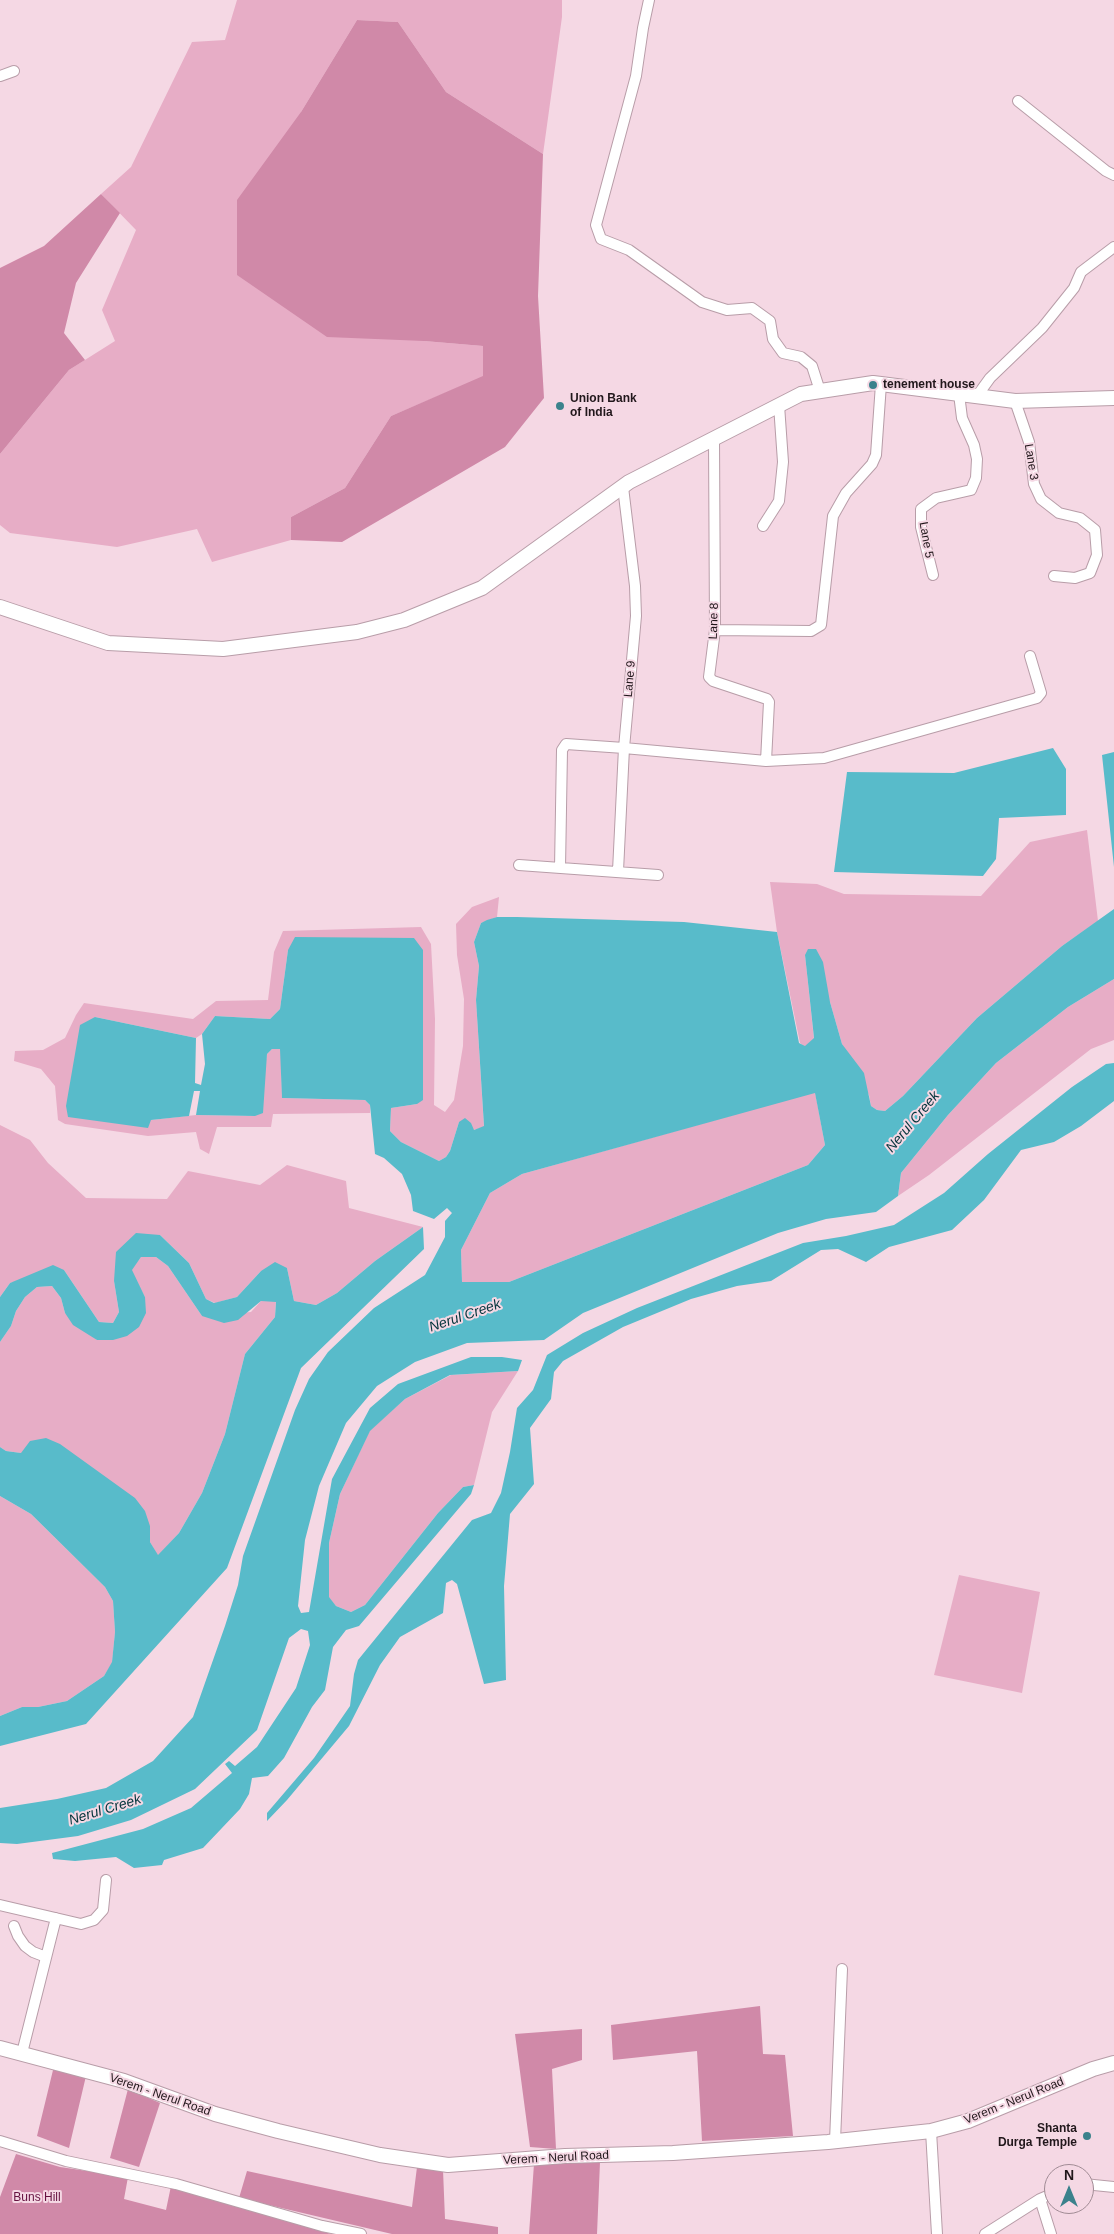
<!DOCTYPE html>
<html>
<head>
<meta charset="utf-8">
<style>
	body { margin:0 }
	#map { position:relative; width:1114px; height:2234px; overflow:hidden; background:#f5d8e4; font-family:Arial,sans-serif }
	canvas { display:block }
	.north { position:absolute; left:1044px; top:2164px; width:50px; height:50px; box-sizing:border-box; background:#f5d8e4; border:1px solid #a08b94; border-radius:50%; rotate:0deg; font-size:14px; font-weight:700; line-height:20px; text-align:center; color:#21171b }
	.north::after { content:''; display:block; margin:auto; width:18px; height:22px; background:#3b828c; clip-path:polygon(50% 0,100% 100%,50% 72%,0 100%) }
</style>
</head>
<body>
<div id="map">
<canvas width="1114" height="2234"></canvas>
<div class="north">N</div>
</div>
<script>
const ctx = document.querySelector('canvas').getContext('2d');
ctx.lineJoin = 'round';
function fillPath(path, color) { ctx.fillStyle = color; ctx.fill(path, 'evenodd'); }
const poly = rows => new Path2D(rows.map(r => 'M' + r).join(''));
function stroke(path, color, width, dash) { ctx.strokeStyle = color; ctx.lineWidth = width; ctx.lineCap = dash ? 'butt' : 'round'; ctx.setLineDash(dash || []); ctx.stroke(path); }
function drawText(font, color, halo, rows, align = 'center') {
  ctx.font = font + ' Arial,sans-serif'; ctx.lineWidth = 4; ctx.setLineDash([]); ctx.textBaseline = 'middle'; ctx.strokeStyle = halo; ctx.fillStyle = color; for (const [text, x, y, turn = 0] of rows) {
    ctx.save(); ctx.translate(x, y); ctx.rotate((+turn || 0) * Math.PI / 180); ctx.textAlign = isNaN(turn) ? turn : align; if (halo) ctx.strokeText(text, 0, 0); ctx.fillText(text, 0, 0); ctx.restore();
  }
}
fillPath(poly([
	[237,0,562,0,562,17,543,154,446,92,398,22,357,20,301,112,424,341,483,346,483,377,391,416,345,488,291,517,291,540,212,562,197,529,117,547,10,533,0,525,0,454,69,370,115,341,102,310,136,230,101,194,131,167,192,42,225,40],
	[1087,830,1098,921,1062,946,977,1018,903,1096,885,1111,877,1110,871,1106,869,1095,842,1044,830,1002,805,955,814,1039,805,1047,800,1043,777,932,770,882,817,884,844,894,981,896,1030,842],
	[499,897,497,917,481,923,474,942,479,966,476,1000,484,1127,474,1130,459,1122,450,1151,446,1157,439,1161,401,1142,390,1131,391,1108,417,1104,288,950,280,1009,270,1019,215,1016,202,1034,196,1038,95,1017,151,1120,196,1115,255,1116,267,1054,272,1049,281,1049,282,1098,365,1100,370,1105,370,1113,273,1114,271,1127,217,1127,209,1154,200,1149,196,1132,148,1136,65,1124,58,1120,55,1086,41,1069,14,1061,15,1051,43,1050,65,1038,76,1015,84,1003,193,1019,216,1001,268,1000,274,952,283,931,421,927,431,944,435,1019,434,1105,445,1112,454,1100,463,1046,464,999,457,955,456,924,472,907],
	[1114,979,1114,1040,1091,1049,929,1175,898,1196,901,1173,948,1115,996,1063,1068,1007],
	[815,1092,825,1145,808,1165,509,1282,462,1282,461,1250,490,1193,522,1174],
	[0,1125,30,1140,48,1163,86,1198,167,1199,188,1171,260,1185,287,1165,346,1181,349,1208,423,1227,375,1261,337,1293,316,1305,294,1301,287,1268,261,1271,237,1297,215,1303,206,1299,189,1263,160,1235,114,1281,119,1312,113,1323,99,1322,64,1270,10,1283,0,1297],
	[141,1257,156,1257,168,1266,202,1316,251,1312,261,1301,276,1301,275,1317,245,1354,225,1434,202,1493,179,1533,158,1556,150,1542,150,1526,21,1453,6,1451,0,1447,0,1342,11,1326,16,1311,25,1297,37,1287,52,1286,61,1298,65,1313,97,1340,145,1297,131,1270],
	[518,1371,492,1412,474,1485,463,1487,438,1513,365,1605,351,1612,336,1606,329,1598,329,1543,340,1494,370,1430,405,1399,451,1375],
	[0,1496,31,1514,105,1587,113,1601,115,1632,112,1663,104,1676,67,1701,38,1707,22,1707,0,1716],
	[959,1575,1040,1592,1022,1693,934,1675]
]), '#e7adc6');
fillPath(poly([
	[357,20,398,22,446,92,543,154,538,296,544,398,505,447,342,542,291,540,291,517,345,488,391,416,483,376,483,346,424,341,327,337,237,275,237,200,301,112],
	[101,194,120,213,76,283,64,333,85,360,69,370,0,454,0,268,44,246],
	[760,2006,763,2054,785,2055,793,2136,702,2141,697,2051,613,2060,611,2025],
	[582,2029,582,2060,552,2069,556,2149,530,2147,515,2034],
	[54,2066,86,2076,69,2148,37,2136],
	[128,2089,160,2103,139,2167,110,2158],
	[16,2154,60,2167,128,2177,124,2199,166,2210,171,2186,331,2234,0,2234,0,2197],
	[600,2162,597,2234,529,2234,534,2164],
	[417,2167,443,2170,445,2219,498,2227,498,2234,392,2234,239,2198,247,2171,412,2207]
]), '#d089a8');
fillPath(poly([
	[1053,748,1066,769,1066,815,999,818,996,859,983,876,834,872,847,772,954,773],
	[1114,752,1114,867,1102,755],
	[1114,909,1114,979,1068,1007,996,1063,948,1115,901,1173,898,1196,876,1212,826,1219,778,1233,583,1313,544,1340,467,1343,415,1362,377,1386,346,1423,319,1486,305,1540,298,1606,301,1613,309,1612,332,1479,370,1408,398,1384,471,1357,502,1357,522,1360,518,1371,450,1375,405,1399,370,1431,340,1494,329,1543,329,1597,336,1606,351,1612,365,1605,438,1513,463,1487,474,1485,471,1494,359,1626,346,1630,333,1647,325,1690,312,1707,284,1758,268,1776,252,1778,249,1794,240,1809,203,1848,164,1860,162,1865,134,1868,116,1857,75,1861,53,1859,52,1853,143,1829,191,1808,232,1773,225,1764,229,1761,235,1766,257,1747,296,1688,310,1645,308,1631,301,1629,289,1638,257,1730,195,1789,131,1820,78,1836,17,1844,0,1843,0,1808,57,1799,106,1788,153,1761,193,1717,225,1626,238,1585,243,1556,295,1410,309,1379,328,1352,374,1308,425,1275,445,1237,445,1221,452,1213,447,1208,434,1219,413,1211,411,1195,402,1174,384,1158,375,1154,370,1105,365,1100,282,1098,280,1049,272,1049,267,1054,263,1113,255,1116,196,1115,200,1091,194,1091,189,1116,151,1120,148,1128,68,1117,66,1106,80,1025,95,1017,196,1038,195,1083,201,1085,205,1064,202,1034,215,1016,270,1019,280,1009,288,950,295,937,414,938,423,950,423,1100,417,1104,391,1108,390,1131,401,1142,439,1161,446,1157,450,1151,459,1122,465,1118,471,1123,474,1130,484,1126,476,1000,479,966,474,942,481,923,487,920,497,917,517,917,684,922,777,932,799,1043,805,1046,814,1038,805,955,808,949,816,949,823,962,830,1002,842,1044,864,1073,871,1106,877,1110,885,1111,903,1096,977,1018,1062,946],
	[815,1093,825,1145,808,1165,509,1282,462,1282,461,1250,490,1193,522,1174],
	[1114,1063,1114,1101,1081,1126,1054,1142,1021,1150,984,1200,952,1230,889,1247,866,1262,838,1249,821,1250,771,1281,737,1286,691,1299,623,1327,563,1361,554,1372,551,1399,530,1428,534,1484,510,1514,504,1586,506,1680,484,1684,457,1584,452,1580,446,1583,443,1613,400,1637,380,1665,349,1726,287,1800,267,1821,267,1813,314,1758,350,1706,354,1674,358,1660,472,1520,491,1513,501,1493,510,1452,517,1408,533,1390,547,1355,583,1333,637,1308,803,1243,846,1236,894,1225,944,1193,988,1154,1072,1087,1106,1064],
	[423,1227,424,1249,301,1368,227,1568,86,1724,0,1746,0,1716,22,1707,38,1707,67,1701,104,1676,112,1662,115,1632,113,1601,105,1587,31,1514,0,1496,0,1447,6,1451,21,1453,30,1441,46,1438,60,1444,135,1498,145,1511,150,1526,150,1542,158,1555,179,1533,202,1493,225,1434,245,1354,275,1317,276,1302,261,1301,238,1320,224,1323,202,1316,168,1266,156,1257,141,1257,132,1270,145,1297,146,1313,139,1327,127,1336,113,1340,97,1340,73,1325,65,1313,61,1298,52,1286,37,1287,25,1297,16,1311,11,1326,0,1342,0,1297,10,1283,53,1265,64,1270,99,1322,113,1323,119,1312,114,1281,116,1252,136,1233,160,1235,189,1263,206,1299,214,1303,237,1297,261,1271,275,1262,287,1268,294,1301,316,1305,337,1293,375,1261]
]), '#58bbca');
const street = poly([
	[649,0,643,28,636,76,596,225,601,239,629,250,702,302,727,310,752,308,770,321,773,339,783,353,801,357,812,366,820,391],
	[0,76,14,71],
	[1018,101,1106,171,1114,175],
	[977,396,990,378,1042,328,1074,288,1081,272,1114,247],
	[1015,401,1029,442,1034,484,1041,499,1059,513,1080,518,1095,530,1097,555,1090,573,1075,578,1054,576],
	[714,438,715,630,709,677,713,681,767,699,769,702,766,761],
	[763,526,779,501,783,462,779,405],
	[933,575,921,527,921,509,936,498,971,490,976,478,977,459,974,445,962,418,959,394],
	[715,630,811,631,821,625,833,516,846,493,872,464,876,455,881,384],
	[519,865,658,875],
	[560,868,562,750,566,744,624,748,766,761,824,758,1037,698,1041,693,1030,656],
	[618,871,624,748,636,616,635,586,623,487],
	[0,1905,81,1924,94,1920,103,1910,106,1880],
	[14,1926,18,1936,25,1946,33,1952,46,1957],
	[22,2053,56,1918],
	[931,2131,937,2234],
	[0,2141,66,2161,176,2184,322,2226,361,2234],
	[835,2141,842,1969],
	[1084,2184,1114,2187],
	[1040,2199,1051,2234],
	[985,2234,1040,2199,1054,2193]
]);
const secondary = poly([
	[0,607,108,643,223,649,357,632,404,620,482,588,629,482,801,394,873,383,1015,401,1114,398],
	[0,2048,124,2081,215,2114,278,2131,380,2155,448,2165,565,2156,673,2153,828,2142,931,2131,968,2121,1093,2069,1114,2063]
]);
stroke(street, '#b89da8', 12);
stroke(secondary, '#b89da8', 16);
stroke(street, '#fff', 10);
stroke(secondary, '#fff', 14);
for (const [x, y, r, color] of [
	[873,385,5,"#3b828c"],
	[560,406,5,"#3b828c"],
	[1087,2136,5,"#3b828c"]
]) { const dot = new Path2D(); dot.arc(x, y, r, 0, 2 * Math.PI); ctx.fillStyle = color; ctx.fill(dot); stroke(dot, '#f5d8e4', 2); }
drawText('bold 12px', '#21171b', '#f5d8e4', [
	["tenement house",883,385],
	["Union Bank",570,399],
	["of India",570,413],
	["Shanta",1077,2129,"right"],
	["Durga Temple",1077,2143,"right"]
], 'left');
drawText('12px', '#21171b', '#f5d8e4', [
	["Lane 3",1031,462,81],
	["Lane 5",926,540,80],
	["Lane 8",714,621,-88],
	["Lane 9",630,679,-85],
	["Verem - Nerul Road",160,2095,19],
	["Verem - Nerul Road",1014,2101,-22],
	["Verem - Nerul Road",556,2158,-3]
]);
drawText('12px', '#651241', '#f5d8e4', [
	["Buns Hill",37,2198]
]);
drawText('italic 14px', '#04353c', '#f5d8e4', [
	["Nerul Creek",913,1122,-50],
	["Nerul Creek",465,1316,-19],
	["Nerul Creek",105,1810,-17]
]);
</script>
</body>
</html>
